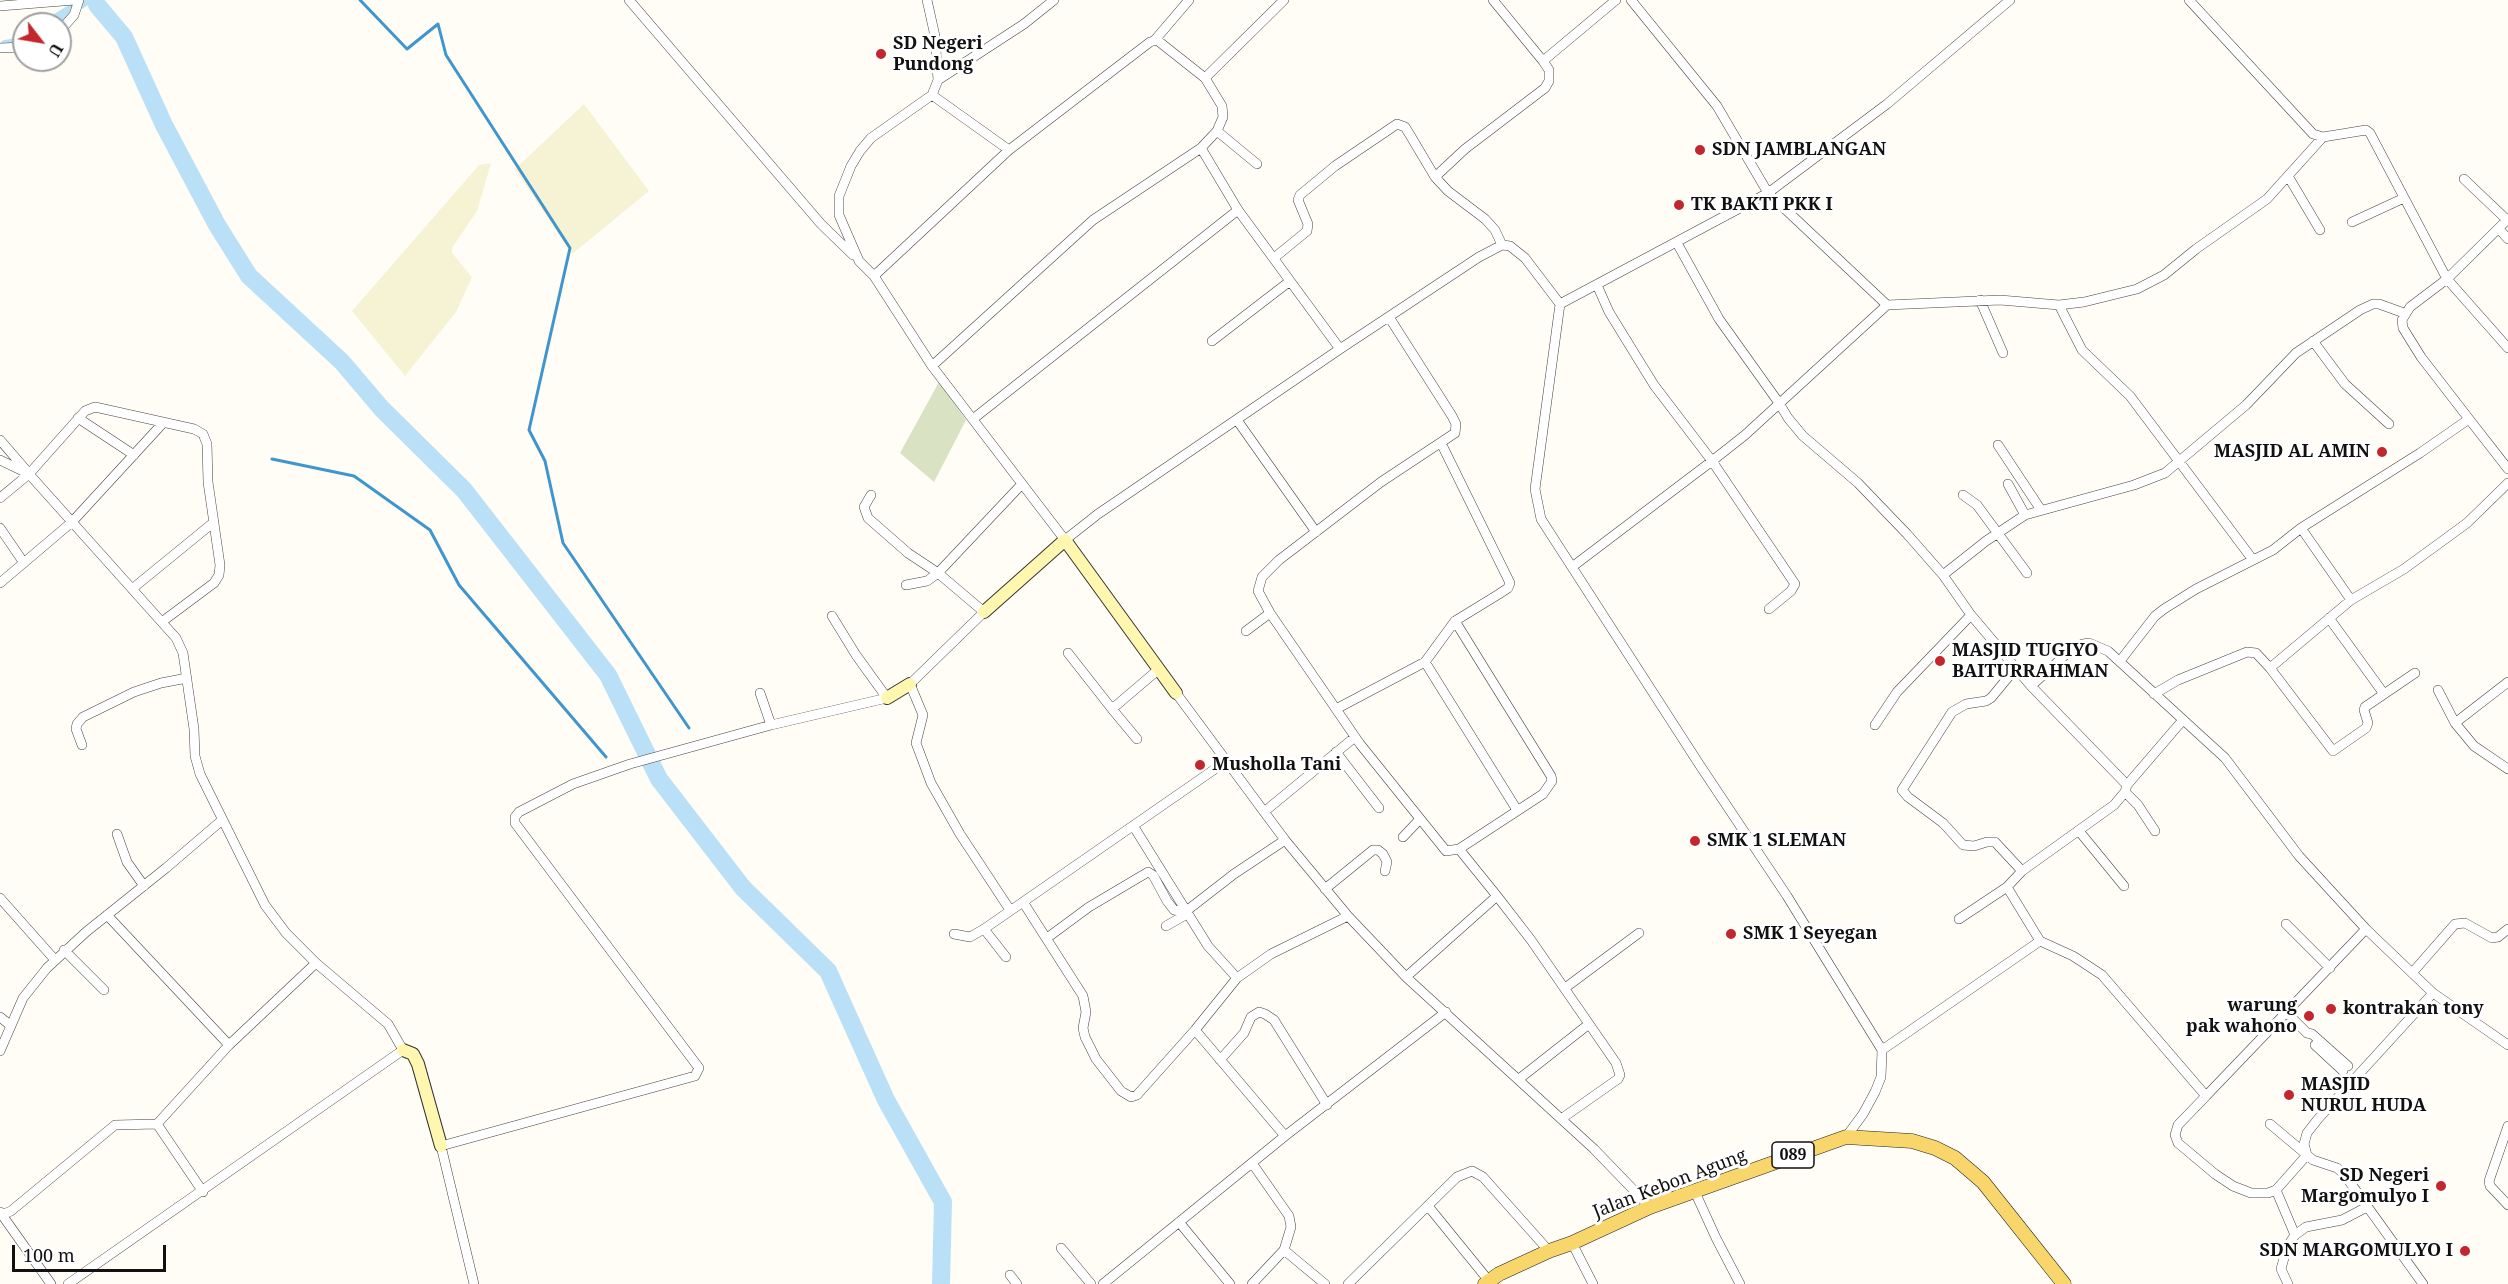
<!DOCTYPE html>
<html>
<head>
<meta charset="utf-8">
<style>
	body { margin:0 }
	#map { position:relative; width:2508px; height:1284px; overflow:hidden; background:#fffdf5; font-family:"Noto Serif",serif }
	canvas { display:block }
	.north { position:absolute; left:12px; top:12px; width:60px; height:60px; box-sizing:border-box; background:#fff; border:2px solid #a0a0a0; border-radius:50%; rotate:121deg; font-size:16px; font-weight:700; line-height:24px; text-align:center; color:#111 }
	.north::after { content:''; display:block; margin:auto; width:21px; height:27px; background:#c4262e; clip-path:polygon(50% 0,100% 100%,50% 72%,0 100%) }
	.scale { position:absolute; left:12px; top:1245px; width:154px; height:27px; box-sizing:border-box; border:3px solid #111; border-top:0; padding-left:8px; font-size:18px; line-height:21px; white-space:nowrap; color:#111; -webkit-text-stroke:4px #fff; paint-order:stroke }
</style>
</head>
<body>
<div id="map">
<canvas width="2508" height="1284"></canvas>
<div class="north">U</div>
<div class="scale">100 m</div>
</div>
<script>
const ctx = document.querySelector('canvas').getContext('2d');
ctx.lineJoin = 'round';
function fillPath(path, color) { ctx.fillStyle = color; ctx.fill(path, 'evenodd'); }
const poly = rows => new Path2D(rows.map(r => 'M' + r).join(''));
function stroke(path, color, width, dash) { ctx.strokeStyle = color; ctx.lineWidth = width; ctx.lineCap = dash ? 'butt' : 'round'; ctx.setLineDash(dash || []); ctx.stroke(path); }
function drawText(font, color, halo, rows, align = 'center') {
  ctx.font = font + ' "Noto Serif",serif'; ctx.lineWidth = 6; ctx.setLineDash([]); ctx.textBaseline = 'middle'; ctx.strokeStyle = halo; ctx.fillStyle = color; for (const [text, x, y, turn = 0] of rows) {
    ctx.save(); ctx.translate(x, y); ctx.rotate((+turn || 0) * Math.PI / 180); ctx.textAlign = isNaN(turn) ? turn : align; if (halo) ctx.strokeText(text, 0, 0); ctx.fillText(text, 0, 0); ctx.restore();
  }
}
fillPath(poly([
	[584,104,649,191,572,254,515,169],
	[491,163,477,211,452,248,452,253,472,277,456,312,405,376,352,311,479,165]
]), '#f6f3d4');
fillPath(poly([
	[939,382,966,420,934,482,900,453]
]), '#d9e3c4');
stroke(poly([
	[360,0,407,49,438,24,446,55,570,248,529,430,545,461,563,543,689,728],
	[272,459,354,476,430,530,459,585,606,757]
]), '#3f96cf', 3);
stroke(poly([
	[47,24,87,0],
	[5,45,17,43,24,38]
]), '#b9e0f7', 10);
stroke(poly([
	[97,5,124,37,164,125,217,225,249,276,342,362,382,409,464,490,608,675,659,779,743,888,828,971,886,1100,943,1202,941,1284]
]), '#b9e0f7', 18);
const street = poly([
	[629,0,821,224,853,255],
	[927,0,935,36,938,80,932,95,871,138,860,151,851,166,839,196,839,215,859,261,874,276,932,366,1065,540,1098,514,1340,349,1479,257,1502,245,1510,246,1525,258,1560,304,1768,193,1887,104,2010,0],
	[1493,0,1543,61,1549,70,1549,81,1545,88,1465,149,1435,177,1448,191,1485,219,1495,230,1502,245],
	[1631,0,1717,106,1768,193,1887,305],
	[2189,0,2313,134,2323,137,2366,130,2370,133,2447,279,2508,348],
	[0,6,75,0],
	[60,31,74,15,79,0],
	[1154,41,1189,0],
	[0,48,24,47],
	[1543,61,1616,0],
	[1205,78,1284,0],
	[938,80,1024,24,1054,0],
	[1217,131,1257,164],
	[1201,148,1238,210,1340,349],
	[2288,176,2320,230],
	[2464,179,2507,220],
	[2352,222,2404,198],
	[2499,229,2508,239],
	[1677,243,1719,319,1779,403,1788,418,1803,436,1858,483,1907,534,1943,575,1971,615,2031,686,2073,648,2083,644,2089,643,2108,651,2225,758,2299,856,2366,929,2433,993,2508,1045],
	[1274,258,1307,231,1308,224,1298,200,1300,195,1335,166,1397,124,1405,127,1410,135,1435,177],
	[874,276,1009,150],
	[1597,285,1609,312,1654,385,1712,461,1745,435,1887,305,2000,300,2059,305,2084,302,2137,289,2164,275,2196,249,2267,199,2323,137],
	[1980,300,2003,353],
	[1560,304,1535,489,1541,519,1699,764,1787,896,1882,1050,1881,1077,1875,1092,1863,1114,1846,1137],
	[2059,305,2082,350,2130,396,2253,560],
	[1389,317,1452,416,1456,424,1455,433,1381,482,1279,560,1262,577,1258,591,1270,613,1360,744,1446,851,1459,849,1497,896,1531,940,1616,1063,1620,1075,1618,1079,1561,1119],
	[1212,341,1290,281],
	[2313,341,2345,384,2389,424],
	[932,366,1093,220,1201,148,1217,131,1223,117,1222,106,1205,78,1157,40,1150,42,1009,150,932,95],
	[78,418,134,455],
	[973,419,1238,210],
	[2469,419,2508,469],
	[1237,420,1316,532],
	[0,440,26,470],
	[1441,443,1510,583,1508,588,1499,594,1455,621,1551,776,1552,781,1543,794,1459,849],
	[1998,445,2041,510],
	[0,460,29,474,176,638,183,653,194,729,195,756,200,774,265,905,286,933,316,963,388,1024,403,1050,68,1284],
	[2008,484,2025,515],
	[871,495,864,507,868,518,908,553,938,573,984,612,910,684,923,715,916,743,931,783,960,834,1010,910],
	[1963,495,1977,505,2027,573],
	[0,498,29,474,85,411,95,407,194,429,203,434,207,444,208,482,220,565,219,575,214,583,163,621],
	[0,528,24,563],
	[2301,528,2351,600],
	[1572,567,1712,461,1795,584,1791,591,1769,609],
	[1943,575,1986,541,2025,515,2134,485,2165,473,2246,405,2296,353,2360,310,2373,304,2379,304,2404,313],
	[0,583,72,522,163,423],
	[906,585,927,581,938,573,1021,485],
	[132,589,214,522],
	[2329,618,2384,694],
	[1246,631,1270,613],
	[1068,653,1112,709],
	[2120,661,2155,616,2164,609,2196,589,2273,550,2301,528,2420,453,2469,419,2421,357,2403,328,2402,320,2410,307,2447,279,2508,219],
	[1425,662,1517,810],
	[2015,669,1991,698,1986,701,1966,704,1952,712,1902,790,1908,797,1943,823,1963,845,1974,846,1987,842,1995,842,2022,871],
	[2415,673,2365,707,2364,710,2368,723,2366,728,2333,751,2270,668,2351,600,2404,569,2467,523,2508,483],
	[2508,682,2455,723,2474,746,2508,769],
	[2438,690,2455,723],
	[760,693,771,725],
	[1176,693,1285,840,1348,916,1406,977,1594,1149,1650,1207],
	[2154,694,2178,680,2247,652,2256,653,2270,668],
	[1336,709,1425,662,1455,621],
	[1875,725,1897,692,1971,615],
	[1137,739,1112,709,1159,669],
	[82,745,76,729,77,724,83,717,134,692,161,683,187,678],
	[1336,752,1379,808],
	[2127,785,2182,721],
	[2125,792,2138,805,2155,831],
	[1264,812,1355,737],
	[1134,827,1208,946,1237,978],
	[2079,831,2124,886],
	[117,834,127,862,144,886],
	[1403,837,1420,819],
	[1325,889,1373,850,1378,850,1383,854,1387,862,1385,871],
	[0,898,55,960],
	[1023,902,1083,996,1086,1012,1083,1028,1085,1037,1096,1059,1121,1091,1131,1097,1137,1095,1195,1030,1237,978,1271,954,1348,916],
	[107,915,229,1045],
	[1959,919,2007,887],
	[2286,924,2330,968],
	[1166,926,1187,914],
	[984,929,1006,957],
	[954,934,970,937,984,929,1225,762],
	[1047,938,1089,907,1148,872,1153,875,1167,901,1174,910,1185,912,1234,874,1285,840],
	[2040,941,2073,956,2102,975,2206,1096,2178,1125,2175,1135,2178,1143,2215,1174,2233,1186,2251,1193,2268,1193,2276,1190,2307,1155],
	[64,950,104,990],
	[2412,973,2455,924,2465,923,2492,938,2498,937,2508,929],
	[1406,977,1497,896],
	[1565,988,1639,933],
	[2287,1013,2307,1033,2312,1034,2348,1066],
	[0,1017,10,1025],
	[1195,1030,1285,1136],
	[2315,1045,2343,1071],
	[1882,1050,2040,941,2007,887,2022,871,2114,805,2125,792,2127,785,2031,686],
	[0,1051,23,998,47,968,86,932,166,868,221,821],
	[1220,1060,1244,1033,1251,1017,1259,1012,1265,1014,1274,1020,1327,1105],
	[1519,1079,1589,1024],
	[2206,1096,2366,929],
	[157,1124,203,1192],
	[2270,1124,2313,1160,2337,1168,2344,1174,2423,1284],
	[2508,1126,2489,1181,2490,1186,2508,1205],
	[2307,1155,2304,1144,2307,1133,2318,1119,2433,993],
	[1252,1163,1289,1216,1291,1227,1284,1250,1252,1284],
	[2276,1190,2295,1235],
	[1695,1192,1716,1238,1740,1284],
	[1428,1206,1489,1281],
	[0,1212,51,1284],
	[4,1214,11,1211,115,1125,157,1124,229,1045,316,963],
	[1179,1222,1230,1284],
	[1572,1243,1593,1284],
	[1061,1248,1091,1284],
	[1284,1250,1325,1284],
	[1010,1275,1017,1284],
	[474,1284,441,1146,695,1076,699,1068,515,823,515,817,519,812,573,784,630,764,771,725,887,698,856,655,832,616],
	[1103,1284,1285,1136,1446,1012],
	[1348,1284,1457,1177,1472,1171,1483,1177,1549,1251],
	[2288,1284,2281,1269,2287,1247,2295,1235,2306,1227,2342,1220,2367,1207]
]);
const secondary = poly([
	[984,612,1065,540,1176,693],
	[887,698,910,684],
	[403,1050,413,1054,418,1064,441,1146]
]);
const primary = poly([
	[1485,1284,1499,1274,1549,1251,1572,1243,1650,1207,1846,1137,1912,1141,1935,1148,1955,1158,1983,1182,2064,1284]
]);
stroke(street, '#444', 10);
stroke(secondary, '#333', 14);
stroke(primary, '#222', 15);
stroke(street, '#fff', 9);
stroke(secondary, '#fff6b0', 12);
stroke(primary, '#f9d66b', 14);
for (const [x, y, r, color] of [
	[881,54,6,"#c4262e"],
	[1700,150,6,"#c4262e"],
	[1679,205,6,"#c4262e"],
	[2382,452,6,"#c4262e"],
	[1940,661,6,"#c4262e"],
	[1200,765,6,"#c4262e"],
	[1695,841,6,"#c4262e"],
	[1731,934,6,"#c4262e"],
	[2331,1009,6,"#c4262e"],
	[2309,1016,6,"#c4262e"],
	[2289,1095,6,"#c4262e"],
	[2441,1186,6,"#c4262e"],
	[2465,1251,6,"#c4262e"]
]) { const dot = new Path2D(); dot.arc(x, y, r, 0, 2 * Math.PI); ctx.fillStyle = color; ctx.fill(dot); stroke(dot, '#fff', 2); }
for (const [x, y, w] of [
	[1793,1155,42]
]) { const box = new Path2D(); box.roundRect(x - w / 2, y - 13, w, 26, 4.5); ctx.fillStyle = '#fff'; ctx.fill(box); stroke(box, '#111', 1.5); }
drawText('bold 16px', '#111', null, [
	["089",1793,1155]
]);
drawText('bold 18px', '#111', '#fff', [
	["SD Negeri",893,44],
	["Pundong",893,65],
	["SDN JAMBLANGAN",1712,150],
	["TK BAKTI PKK I",1691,205],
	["MASJID AL AMIN",2370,452,"right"],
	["MASJID TUGIYO",1952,651],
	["BAITURRAHMAN",1952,672],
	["Musholla Tani",1212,765],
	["SMK 1 SLEMAN",1707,841],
	["SMK 1 Seyegan",1743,934],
	["warung",2297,1006,"right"],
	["pak wahono",2297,1027,"right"],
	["kontrakan tony",2343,1009],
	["MASJID",2301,1085],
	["NURUL HUDA",2301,1106],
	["SD Negeri",2429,1176,"right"],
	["Margomulyo I",2429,1197,"right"],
	["SDN MARGOMULYO I",2453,1251,"right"]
], 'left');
drawText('18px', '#111', '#fff', [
	["Jalan Kebon Agung",1670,1184,-21]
]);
</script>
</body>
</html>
